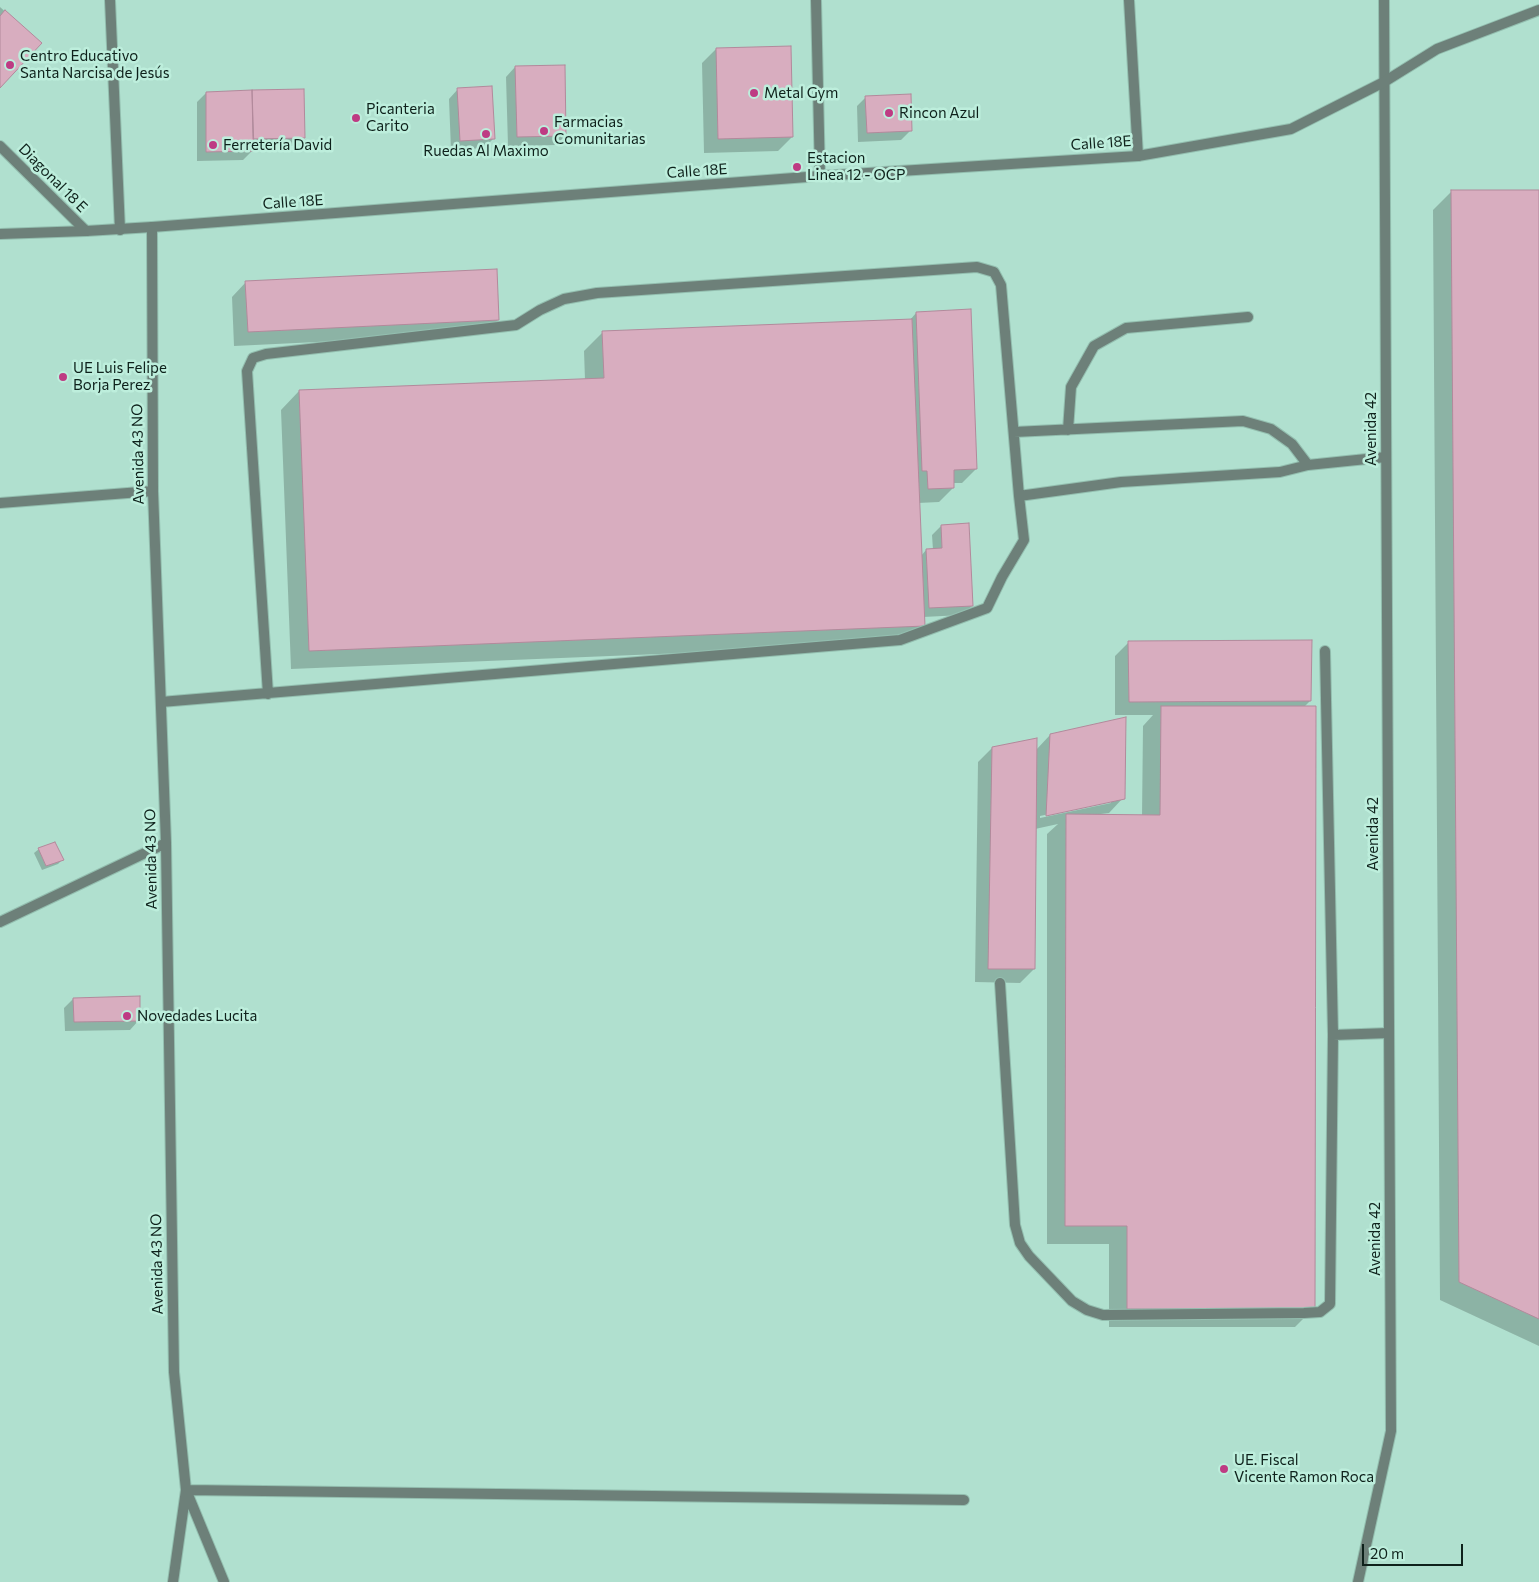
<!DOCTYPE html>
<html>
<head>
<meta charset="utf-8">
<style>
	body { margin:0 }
	#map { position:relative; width:1539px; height:1582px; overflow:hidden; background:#b0e0cf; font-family:Commissioner,sans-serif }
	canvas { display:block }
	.scale { position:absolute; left:1362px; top:1544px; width:101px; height:22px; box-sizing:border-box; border:2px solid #0e211b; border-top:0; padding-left:6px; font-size:15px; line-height:18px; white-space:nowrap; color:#0e211b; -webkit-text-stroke:4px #bdeedc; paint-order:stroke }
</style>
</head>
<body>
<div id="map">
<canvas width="1539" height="1582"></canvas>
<div class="scale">20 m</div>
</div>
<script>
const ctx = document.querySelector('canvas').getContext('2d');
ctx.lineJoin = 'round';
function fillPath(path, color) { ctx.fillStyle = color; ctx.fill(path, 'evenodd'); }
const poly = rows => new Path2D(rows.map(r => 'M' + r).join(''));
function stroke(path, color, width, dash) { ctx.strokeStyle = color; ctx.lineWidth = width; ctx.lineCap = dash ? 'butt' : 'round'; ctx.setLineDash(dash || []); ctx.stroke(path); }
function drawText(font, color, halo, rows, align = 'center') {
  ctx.font = font + ' Commissioner,sans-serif'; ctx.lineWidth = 5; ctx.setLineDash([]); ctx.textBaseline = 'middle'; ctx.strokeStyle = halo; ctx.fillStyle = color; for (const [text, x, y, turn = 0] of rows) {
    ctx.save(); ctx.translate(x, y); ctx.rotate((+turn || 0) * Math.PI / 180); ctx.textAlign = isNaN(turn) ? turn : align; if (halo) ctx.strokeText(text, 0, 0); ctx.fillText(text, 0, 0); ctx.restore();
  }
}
fillPath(poly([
	[0,7,40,43,0,86],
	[716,49,792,137,778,151,704,153,702,63],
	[515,67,565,136,556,145,508,146,506,77],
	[458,89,493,139,484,148,451,150,449,99],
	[206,93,304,137,294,146,252,148,252,151,243,160,197,161,197,102],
	[866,97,910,131,901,140,858,142,857,106],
	[1452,191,1539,191,1539,1346,1440,1300,1433,210],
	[246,282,498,320,484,334,234,346,232,297],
	[916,313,976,469,962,483,953,483,953,488,939,502,918,503,921,556,926,550,933,550,932,535,941,526,972,606,963,615,923,617,923,625,905,644,291,669,281,410,299,391,585,380,584,351,603,332,910,320],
	[1129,642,1310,701,1304,707,1313,1309,1295,1327,1109,1327,1109,1244,1047,1244,1047,834,1058,824,1035,829,1034,969,1020,983,975,982,978,762,992,748,1036,750,1050,735,1123,798,1109,813,1101,814,1142,816,1143,726,1153,715,1115,715,1115,656],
	[1111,801,1111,803,1040,818,1040,816],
	[39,849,63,859,58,864,42,870,34,853],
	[73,999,139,1020,130,1030,65,1031,64,1008]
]), '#0003');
const building = poly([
	[5,10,42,43,0,88,0,16,5,10],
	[791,46,793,137,718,139,716,48,791,46],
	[565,65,566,136,517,137,515,66,565,65],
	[492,86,495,139,460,141,457,88,492,86],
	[304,89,305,138,253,139,252,90,304,89],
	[252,90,254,151,206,152,206,92,252,90],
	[911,94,912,131,867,133,865,96,911,94],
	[1451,190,1539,190,1539,1319,1459,1282,1451,190],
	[497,269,499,320,248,332,245,281,497,269],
	[971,309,977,469,954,470,954,488,928,489,927,471,922,471,916,312,971,309],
	[912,319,925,626,309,651,299,390,604,378,602,331,912,319],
	[969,523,973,606,929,608,926,549,942,548,941,525,969,523],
	[1312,640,1311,701,1129,702,1128,641,1312,640],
	[1161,706,1316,706,1315,1309,1127,1309,1127,1226,1065,1226,1066,814,1160,815,1161,706],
	[1126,717,1125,799,1046,816,1050,734,1126,717],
	[1037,738,1035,969,988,969,992,747,1037,738],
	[55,842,64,860,46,866,38,848,55,842],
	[140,996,140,1021,74,1022,73,998,140,996]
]);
fillPath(building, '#d8adbf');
stroke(building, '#b2899b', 1);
const service = poly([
	[1068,430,1071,387,1094,346,1126,328,1248,317],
	[1014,432,1243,421,1271,429,1292,444,1308,465],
	[1325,651,1333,1035,1389,1033],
	[268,694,247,371,253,358,266,354,516,325,540,310,564,299,597,293,977,267,994,272,1001,285,1019,496],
	[161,702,900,640,987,608,1002,577,1024,540,1019,496,1121,482,1280,472,1308,465,1386,457],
	[1000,983,1015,1225,1020,1243,1029,1256,1072,1301,1087,1310,1103,1315,1304,1313,1320,1312,1330,1304,1333,1035]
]);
const minor = poly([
	[110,0,120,230],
	[816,0,820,176],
	[1129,0,1138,156],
	[152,227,153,491,166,843,174,1372,186,1490,173,1582],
	[0,234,86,231],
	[0,503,153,491],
	[0,922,166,843],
	[224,1582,186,1490,964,1500],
	[1358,1582,1391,1431,1384,0]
]);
const tertiary = poly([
	[0,146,86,231,152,227,820,176,1138,156,1291,129,1384,82,1437,49,1539,10]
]);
stroke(service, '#93beaf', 12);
stroke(minor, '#93beaf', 12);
stroke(tertiary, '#93beaf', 12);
stroke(service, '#6d8079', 10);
stroke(minor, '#6d8079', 10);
stroke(tertiary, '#6d8079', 10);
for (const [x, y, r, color] of [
	[10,65,5,"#be3b83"],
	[754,93,5,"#be3b83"],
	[889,113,5,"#be3b83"],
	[356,118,5,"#be3b83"],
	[544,131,5,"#be3b83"],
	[486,134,5,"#be3b83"],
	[213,145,5,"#be3b83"],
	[797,167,5,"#be3b83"],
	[63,377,5,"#be3b83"],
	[127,1016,5,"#be3b83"],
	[1224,1469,5,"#be3b83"]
]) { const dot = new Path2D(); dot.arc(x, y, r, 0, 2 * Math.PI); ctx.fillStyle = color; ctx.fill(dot); stroke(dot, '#bdeedc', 2); }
drawText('15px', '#0e211b', '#bdeedc', [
	["Centro Educativo",20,56],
	["Santa Narcisa de Jesús",20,73],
	["Metal Gym",764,93],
	["Picanteria",366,109],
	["Carito",366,126],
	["Rincon Azul",899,113],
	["Farmacias",554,122],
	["Comunitarias",554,139],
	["Ferretería David",223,145],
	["Ruedas Al Maximo",486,151,"center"],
	["Estacion",807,158],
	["Linea 12 - OCP",807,175],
	["UE Luis Felipe",73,368],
	["Borja Perez",73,385],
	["Novedades Lucita",137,1016],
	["UE. Fiscal",1234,1460],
	["Vicente Ramon Roca",1234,1477]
], 'left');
drawText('15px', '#0e211b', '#bdeedc', [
	["Calle 18E",1101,143,-4],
	["Calle 18E",697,171,-4],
	["Diagonal 18 E",53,178,45],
	["Calle 18E",293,202,-4],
	["Avenida 42",1371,429,-90],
	["Avenida 43 NO",138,454,-91],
	["Avenida 42",1373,834,-90],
	["Avenida 43 NO",151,859,-91],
	["Avenida 42",1375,1239,-90],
	["Avenida 43 NO",157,1264,-91]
]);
</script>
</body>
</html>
